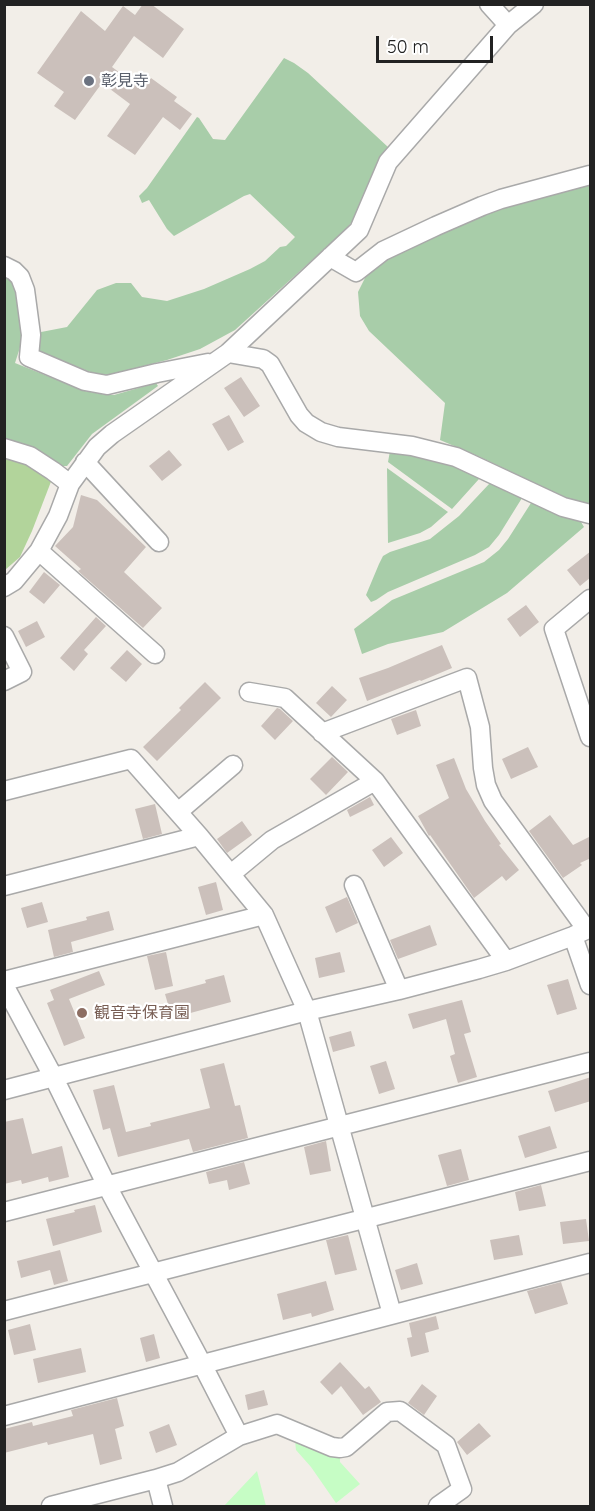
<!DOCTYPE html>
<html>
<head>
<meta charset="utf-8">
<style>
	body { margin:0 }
	#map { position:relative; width:595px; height:1511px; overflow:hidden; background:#f2eee8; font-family:Quicksand,sans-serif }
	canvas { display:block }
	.frame { position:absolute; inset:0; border:6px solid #222; pointer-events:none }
	.scale { position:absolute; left:376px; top:36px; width:117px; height:27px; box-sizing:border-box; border:3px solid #222; border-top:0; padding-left:8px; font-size:18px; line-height:21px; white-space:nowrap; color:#222; -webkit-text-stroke:4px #fff; paint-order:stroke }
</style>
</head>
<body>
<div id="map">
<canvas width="595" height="1511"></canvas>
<div class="frame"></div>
<div class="scale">50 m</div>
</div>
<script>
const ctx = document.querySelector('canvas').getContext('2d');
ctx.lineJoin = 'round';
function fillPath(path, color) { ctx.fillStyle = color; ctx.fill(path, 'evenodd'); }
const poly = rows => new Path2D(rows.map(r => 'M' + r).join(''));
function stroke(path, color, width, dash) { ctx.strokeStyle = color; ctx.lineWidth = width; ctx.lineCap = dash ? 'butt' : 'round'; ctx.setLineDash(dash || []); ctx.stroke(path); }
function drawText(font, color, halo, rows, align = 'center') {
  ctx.font = font + ' Quicksand,"Noto Sans JP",sans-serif'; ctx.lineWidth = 4.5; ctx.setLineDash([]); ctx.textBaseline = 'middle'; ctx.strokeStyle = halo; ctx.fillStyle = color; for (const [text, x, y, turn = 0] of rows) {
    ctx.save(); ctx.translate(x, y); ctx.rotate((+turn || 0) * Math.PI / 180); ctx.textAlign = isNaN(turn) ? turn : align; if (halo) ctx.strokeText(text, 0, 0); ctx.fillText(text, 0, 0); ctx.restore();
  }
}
fillPath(poly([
	[4,454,16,456,52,479,32,531,20,557,5,570]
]), '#b2d49b');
fillPath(poly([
	[284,58,294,63,308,73,388,147,380,156,352,222,343,232,235,330,200,349,167,360,108,375,93,373,39,352,36,333,67,327,97,290,116,283,131,283,142,297,167,301,204,289,250,269,265,261,280,247,286,246,295,237,250,194,244,196,174,236,167,229,149,200,142,203,139,196,147,188,197,117,199,118,213,139,225,140],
	[590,182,590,504,564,497,480,457,440,440,445,403,369,331,360,316,358,292,370,268,390,255,487,209],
	[4,272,16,281,24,335,15,363,85,391,107,395,114,395,156,383,158,386,92,434,67,466,59,466,5,443],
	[390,451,428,456,478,476,479,479,452,509,388,462],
	[387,468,448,512,431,527,420,533,388,543],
	[490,483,522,498,499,535,489,547,475,555,388,592,376,600,371,602,366,595,379,564,383,556,390,552,430,539,459,516],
	[531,503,581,522,584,527,507,593,443,632,388,644,362,654,354,629,392,600,484,562,499,550,508,539]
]), '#a8cda9');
fillPath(poly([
	[295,1441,340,1456,340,1462,360,1484,336,1503,311,1467,296,1450],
	[257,1471,266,1506,224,1506]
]), '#c6fdc5');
fillPath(poly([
	[143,4,151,4,184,29,163,58,134,36,112,67,142,89,151,78,177,97,174,101,192,114,180,130,163,117,135,155,107,136,130,104,102,83,75,120,54,106,64,92,37,73,81,11,105,31,123,6,135,15],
	[241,377,260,406,244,417,224,388],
	[229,415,244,442,228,451,212,424],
	[169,450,182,465,162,481,149,466],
	[81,495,97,500,146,547,124,572,162,608,143,628,78,571,81,569,55,546,73,527],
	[591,551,591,577,580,586,567,570],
	[44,572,60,585,44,604,29,592],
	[526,605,539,622,520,637,507,619],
	[96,617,106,626,84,650,88,654,74,671,60,658],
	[37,621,45,637,26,647,18,631],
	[442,645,452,668,421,681,420,680,367,701,359,678,388,668],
	[127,650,142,664,126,682,110,668],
	[205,682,221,698,157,761,143,747,181,710,179,708],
	[332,686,347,700,331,717,316,703],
	[277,708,280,709,293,721,275,740,261,726],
	[416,710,421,726,397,735,391,719],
	[528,747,538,767,511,779,502,759],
	[332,757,348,772,326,795,310,779],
	[454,758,466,789,485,821,501,844,499,845,519,870,506,881,502,876,474,898,430,835,429,836,418,816,449,798,436,765],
	[370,797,374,805,350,817,347,810],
	[155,804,162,834,143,839,135,809],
	[550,815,573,845,591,836,591,858,580,863,582,865,563,878,529,831],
	[242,821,252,835,227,853,217,839],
	[391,837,403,853,384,867,372,850],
	[216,882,223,910,206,915,198,887],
	[347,897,358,923,336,933,325,907],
	[42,902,48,922,27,928,21,908],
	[109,911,114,930,71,942,73,952,54,957,48,930,87,920,86,917],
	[430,925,437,945,398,959,390,940],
	[166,952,173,986,155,990,147,956],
	[340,952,345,972,319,978,315,958],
	[99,971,105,985,69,999,85,1038,64,1046,47,1003,54,1000,50,990],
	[224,975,231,1002,172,1018,165,994,206,983,205,980],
	[568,979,577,1009,557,1015,547,985],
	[462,1000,471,1032,464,1034,477,1077,458,1083,450,1056,455,1054,446,1019,413,1029,408,1014],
	[351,1031,355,1046,333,1052,329,1037],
	[386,1061,395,1089,379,1094,370,1066],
	[224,1063,235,1106,240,1105,248,1138,193,1152,189,1139,118,1157,110,1128,103,1130,93,1090,114,1085,126,1132,151,1126,150,1123,210,1108,200,1069],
	[591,1077,591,1101,555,1112,548,1091],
	[23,1118,32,1154,62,1146,69,1177,49,1182,48,1177,22,1184,21,1180,4,1184,4,1122],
	[550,1126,557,1148,525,1158,518,1136],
	[326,1141,331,1171,310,1175,304,1147],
	[461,1149,469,1180,447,1186,438,1155],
	[244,1162,250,1184,229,1190,227,1180,209,1184,206,1172],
	[541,1185,546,1206,519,1211,515,1192],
	[95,1205,102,1232,53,1246,46,1219,75,1212,74,1210],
	[586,1219,589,1241,563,1244,560,1222],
	[348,1235,357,1270,335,1275,326,1240],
	[519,1235,523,1255,494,1260,490,1240],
	[60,1250,68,1281,54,1285,50,1270,21,1278,17,1261],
	[417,1263,423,1284,401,1290,395,1270],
	[326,1281,334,1310,312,1317,311,1313,283,1320,277,1294],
	[561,1282,568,1304,535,1314,527,1291],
	[436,1316,439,1329,425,1333,429,1352,411,1357,407,1338,412,1337,409,1323],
	[30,1324,36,1350,14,1355,8,1330],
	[154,1334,160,1358,146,1362,140,1338],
	[81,1348,86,1372,38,1383,33,1359],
	[340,1362,365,1389,369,1386,381,1402,363,1415,341,1386,332,1395,320,1382],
	[422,1384,437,1396,424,1415,408,1403],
	[264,1390,268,1405,248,1410,245,1395],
	[117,1398,124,1426,115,1429,122,1459,100,1465,93,1434,48,1445,47,1442,4,1453,4,1429,32,1422,33,1426,73,1416,71,1410],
	[479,1423,491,1436,467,1455,457,1442],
	[169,1424,177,1445,156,1453,149,1432]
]), '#cbc0bb');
const minor = poly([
	[489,4,508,25],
	[330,257,356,272,383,251,436,226,482,206,501,199,590,175],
	[4,266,14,271,20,277,25,290,31,335,29,357,85,381,107,385,157,373,208,363],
	[228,353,263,359,270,364,299,415,306,423,321,432,338,437,412,446,456,457,563,507,590,514],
	[4,448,30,456,53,471,70,484],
	[85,462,159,542],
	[39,551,155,654],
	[4,587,14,581,39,551,58,516,70,484,97,447,112,434,228,353,359,230,388,162,508,25,534,4],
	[590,599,554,629,590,737],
	[4,636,22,672,4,681],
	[249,692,285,698,375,781,506,961],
	[322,733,467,678,480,727,483,768,486,785,493,801,587,930],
	[4,791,131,759,199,836],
	[178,812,233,765],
	[231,874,272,840,375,781],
	[354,885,399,990],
	[4,886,199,836,264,915,307,1011,392,1314],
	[573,936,590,985],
	[4,981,264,915],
	[4,985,54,1078,107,1186,202,1364,239,1436],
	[4,1090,307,1011,399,990,479,969,506,961,573,936,590,928],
	[4,1212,590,1062],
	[4,1311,590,1161],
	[4,1416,590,1263],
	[156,1479,163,1506],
	[51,1506,156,1479,178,1472,239,1436,277,1424,332,1447,340,1448,346,1447,387,1412,400,1411,446,1445,462,1489,438,1506]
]);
stroke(minor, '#a9a9a9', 21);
stroke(minor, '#fff', 18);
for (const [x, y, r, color] of [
	[89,81,6,"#6b7280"],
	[82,1013,6,"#8d6e63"]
]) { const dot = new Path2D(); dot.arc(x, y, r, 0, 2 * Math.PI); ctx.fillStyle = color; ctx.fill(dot); stroke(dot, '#fff', 2); }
drawText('16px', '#5b616d', '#fff', [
	["彰見寺",101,81]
], 'left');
drawText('16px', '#785e54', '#fff', [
	["観音寺保育園",94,1013]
], 'left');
</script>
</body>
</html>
